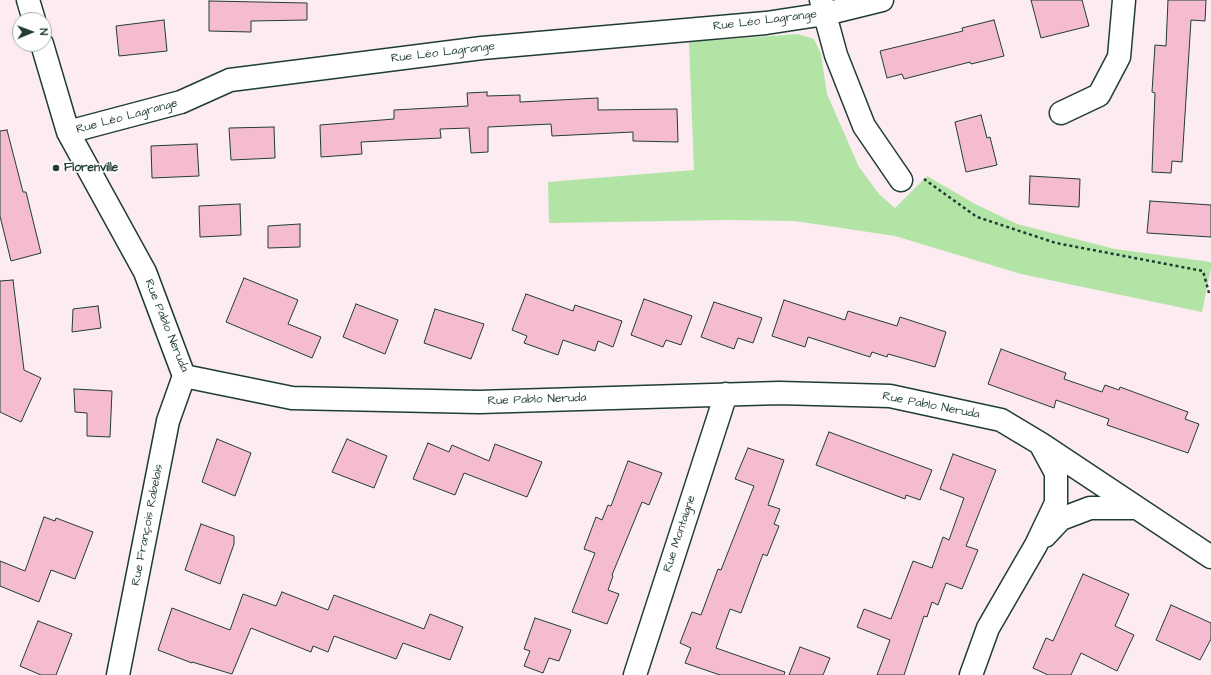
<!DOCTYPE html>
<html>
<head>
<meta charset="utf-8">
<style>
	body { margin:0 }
	#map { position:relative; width:1211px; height:675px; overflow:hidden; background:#fcebf1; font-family:"Architects Daughter",sans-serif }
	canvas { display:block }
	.north { position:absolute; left:12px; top:12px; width:40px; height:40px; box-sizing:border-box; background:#fff; border:1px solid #a5b1ae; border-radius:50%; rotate:89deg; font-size:11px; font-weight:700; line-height:16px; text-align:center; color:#1f3d34 }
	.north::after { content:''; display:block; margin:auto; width:14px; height:18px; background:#1f3d34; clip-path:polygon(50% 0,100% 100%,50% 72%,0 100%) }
</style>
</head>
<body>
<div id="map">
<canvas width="1211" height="675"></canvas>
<div class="north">N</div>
</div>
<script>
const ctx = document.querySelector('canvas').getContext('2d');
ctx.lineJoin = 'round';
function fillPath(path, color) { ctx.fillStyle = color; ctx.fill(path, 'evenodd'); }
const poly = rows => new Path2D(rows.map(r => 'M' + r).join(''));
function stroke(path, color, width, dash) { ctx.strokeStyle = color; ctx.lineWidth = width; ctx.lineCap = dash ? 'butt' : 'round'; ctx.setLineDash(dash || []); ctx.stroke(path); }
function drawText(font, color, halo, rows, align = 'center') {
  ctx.font = font + ' "Architects Daughter",sans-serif'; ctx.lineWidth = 3; ctx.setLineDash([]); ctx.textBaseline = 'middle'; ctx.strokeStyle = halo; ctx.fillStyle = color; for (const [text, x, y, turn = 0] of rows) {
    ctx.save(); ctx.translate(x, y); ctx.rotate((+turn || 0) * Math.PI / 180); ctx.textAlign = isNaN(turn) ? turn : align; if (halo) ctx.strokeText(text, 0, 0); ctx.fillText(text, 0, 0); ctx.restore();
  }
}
fillPath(poly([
	[798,34,814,39,821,54,827,94,859,167,879,194,895,208,927,176,975,204,1017,224,1115,249,1211,262,1211,268,1202,312,1021,274,895,236,795,221,726,220,549,223,548,182,694,170,689,42]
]), '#b2e4a5');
const building = poly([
	[1031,0,1082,0,1089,26,1041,38,1031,0],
	[1168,0,1206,0,1205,21,1191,20,1182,162,1172,161,1171,173,1152,172,1155,93,1152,92,1155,45,1166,46,1168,0],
	[209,1,307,3,307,20,251,21,251,32,209,31,209,1],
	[164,20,167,51,119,56,116,26,164,20],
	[994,20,1004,56,971,64,970,62,904,79,902,74,887,78,880,51,963,31,962,28,994,20],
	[487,92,487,96,520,95,520,102,598,98,598,110,677,109,678,142,633,141,633,132,552,136,551,124,488,127,488,152,471,153,469,128,440,129,441,138,361,142,362,154,321,157,320,125,394,119,394,110,468,106,467,93,487,92],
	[981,115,987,138,990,137,997,165,966,172,955,122,981,115],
	[274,127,275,158,231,160,229,128,274,127],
	[7,130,23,192,26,192,41,253,11,261,0,216,0,131,7,130],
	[197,144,199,176,152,178,151,146,197,144],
	[1030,176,1080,179,1079,207,1029,204,1030,176],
	[1150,201,1211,205,1211,237,1147,233,1150,201],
	[240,204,241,235,200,237,199,206,240,204],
	[300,224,300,247,268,248,268,226,300,224],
	[244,278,298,300,288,324,321,337,312,358,226,322,244,278],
	[13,280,24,370,41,378,21,422,0,412,0,281,13,280],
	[526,294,573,311,575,305,622,321,613,347,598,341,595,351,563,340,558,355,524,343,527,336,512,330,526,294],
	[644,299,692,316,681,345,666,340,663,347,631,335,644,299],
	[784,300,845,320,848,311,897,326,900,317,946,332,935,367,888,354,887,357,872,352,870,357,808,337,805,347,772,336,784,300],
	[714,302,762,318,753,343,738,338,734,349,701,337,714,302],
	[356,304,398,320,385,354,343,337,356,304],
	[98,306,101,328,72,332,73,309,98,306],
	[435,309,484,324,471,359,424,343,435,309],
	[1001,349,1066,373,1064,379,1102,392,1105,385,1119,390,1120,387,1188,412,1185,419,1199,424,1188,453,1107,425,1109,419,1056,400,1054,408,988,384,1001,349],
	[74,389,112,391,110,437,87,436,87,413,75,412,74,389],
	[829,432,932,470,920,500,906,495,905,499,816,465,829,432],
	[217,439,251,453,235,496,202,482,217,439],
	[347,439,387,456,374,488,332,472,347,439],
	[428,443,449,452,452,445,489,461,495,444,542,462,527,497,464,473,455,495,413,479,428,443],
	[748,448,784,460,768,505,780,509,774,524,779,526,767,556,763,554,741,613,730,609,716,648,785,672,784,675,720,675,685,663,691,648,680,643,692,612,701,615,718,569,721,570,754,486,735,479,748,448],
	[953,454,996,470,966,546,978,550,962,589,946,583,938,605,932,602,927,617,924,616,904,675,877,675,890,640,857,627,864,609,891,619,913,561,932,568,943,537,949,540,964,498,940,489,953,454],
	[628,461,662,473,649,505,642,502,612,575,613,576,608,590,619,594,607,624,572,612,595,553,584,549,596,517,602,520,608,505,611,506,628,461],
	[44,517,55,521,56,518,93,532,75,579,51,570,39,602,0,586,0,561,25,571,44,517],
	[201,524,234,536,234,544,220,584,185,570,201,524],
	[1083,574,1129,594,1115,626,1134,635,1117,671,1081,653,1071,675,1048,675,1033,668,1046,638,1053,641,1083,574],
	[282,592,328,610,334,595,424,629,430,614,463,627,450,660,403,643,396,659,334,636,328,652,313,646,311,652,251,628,232,674,192,662,192,663,158,650,172,608,230,630,243,594,276,606,282,592],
	[1171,605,1211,623,1211,639,1200,660,1156,640,1171,605],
	[535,618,571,630,559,661,549,658,543,673,524,666,530,651,524,649,535,618],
	[38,621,72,634,56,675,41,675,20,666,38,621],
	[800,647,830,658,823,675,789,675,800,647]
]);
fillPath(building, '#f5bcd1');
stroke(building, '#1f3d34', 1);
const minor = poly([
	[28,0,34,20],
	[821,0,836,55,864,126,901,180],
	[42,44,68,132,145,272,184,376],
	[1061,113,1099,95,1119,57,1124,0],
	[68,132,181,102,230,80,482,48,766,23,825,14,882,0],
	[184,376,292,398,479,402,779,393,890,396,1001,420,1041,444,1211,557],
	[1045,536,1061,519,1090,508,1136,508],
	[118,675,168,421,184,376],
	[635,675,726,394],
	[971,675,988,628,1036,545,1056,503,1056,473,1042,447]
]);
stroke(minor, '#1f3d34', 25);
stroke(poly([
	[924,179,977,217,1056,243,1203,271,1209,293]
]), '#1f3d34', 2.5, [3, 3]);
stroke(minor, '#fff', 22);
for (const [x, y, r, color] of [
	[56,168,4,"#1f3d34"]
]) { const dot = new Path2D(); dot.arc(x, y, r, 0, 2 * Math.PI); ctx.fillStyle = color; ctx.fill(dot); stroke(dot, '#fff', 1.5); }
drawText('12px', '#1f3d34', '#fff', [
	["Rue Léo Lagrange",765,21,-7],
	["Rue Léo Lagrange",443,53,-7],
	["Rue Léo Lagrange",127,117,-15],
	["Rue Pablo Neruda",166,326,68],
	["Rue Pablo Neruda",537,400,-2],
	["Rue Pablo Neruda",931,406,11],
	["Rue François Rabelais",148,525,-79],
	["Rue Montaigne",680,534,-72]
]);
drawText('bold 12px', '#1f3d34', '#fff', [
	["Florenville",64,168]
], 'left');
</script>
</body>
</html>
